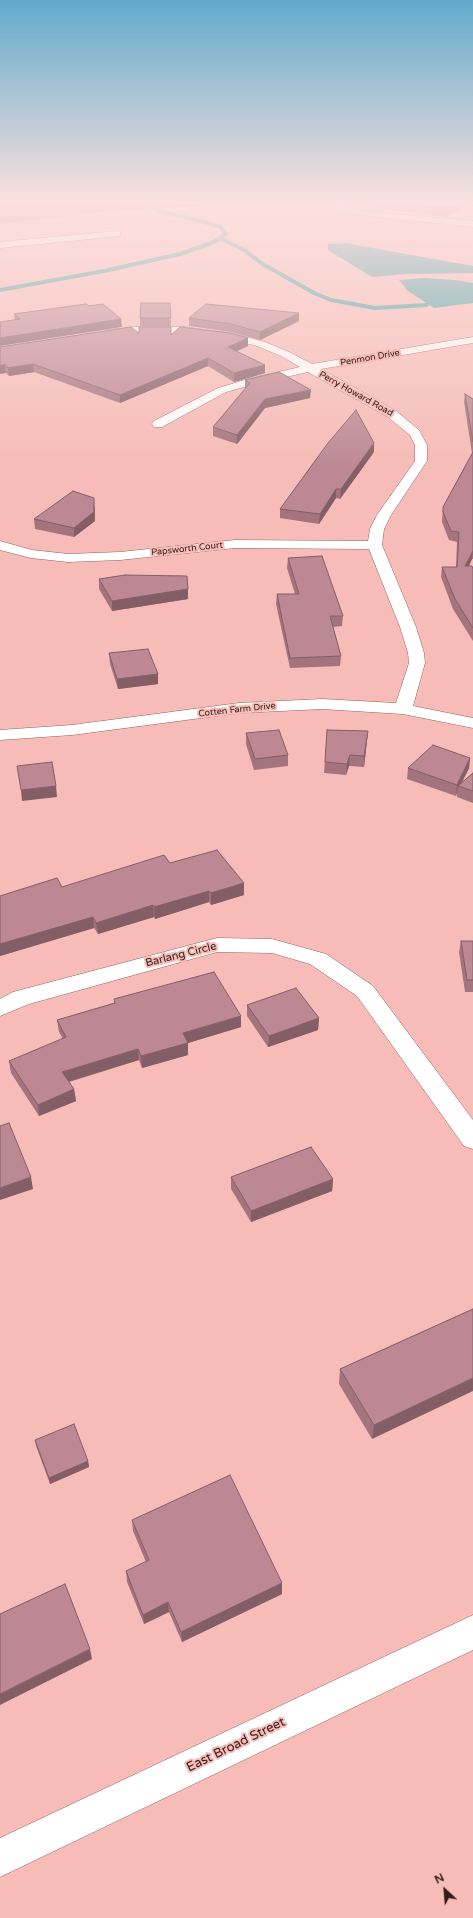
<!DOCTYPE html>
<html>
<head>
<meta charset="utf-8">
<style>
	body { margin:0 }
	#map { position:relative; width:473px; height:1918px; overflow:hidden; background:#f7bcb7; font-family:"Varela Round",sans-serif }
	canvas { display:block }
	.north { position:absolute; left:425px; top:1870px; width:40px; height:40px; -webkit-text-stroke:3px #f7bcb7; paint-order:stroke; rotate:334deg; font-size:11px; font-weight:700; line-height:16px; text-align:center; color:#301b19 }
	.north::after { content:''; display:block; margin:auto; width:14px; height:18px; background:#301b19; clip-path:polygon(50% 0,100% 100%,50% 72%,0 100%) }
</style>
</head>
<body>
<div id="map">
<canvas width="473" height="1918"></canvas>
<div class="north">N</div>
</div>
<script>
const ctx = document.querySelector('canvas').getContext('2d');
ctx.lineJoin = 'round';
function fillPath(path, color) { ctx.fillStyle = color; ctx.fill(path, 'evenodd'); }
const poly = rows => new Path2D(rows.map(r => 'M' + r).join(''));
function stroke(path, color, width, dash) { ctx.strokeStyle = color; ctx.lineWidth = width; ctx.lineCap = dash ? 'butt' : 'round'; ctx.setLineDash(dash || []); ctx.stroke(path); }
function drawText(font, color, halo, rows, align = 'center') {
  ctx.font = font + ' "Varela Round",sans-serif'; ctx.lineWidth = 4; ctx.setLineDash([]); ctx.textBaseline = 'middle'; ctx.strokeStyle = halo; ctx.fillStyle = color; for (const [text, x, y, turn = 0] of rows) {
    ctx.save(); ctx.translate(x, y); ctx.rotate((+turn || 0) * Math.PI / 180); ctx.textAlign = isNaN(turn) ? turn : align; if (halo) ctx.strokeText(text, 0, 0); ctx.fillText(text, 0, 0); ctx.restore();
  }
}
fillPath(poly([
	[0,201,229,201,233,204,96,212,0,224]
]), '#e06b66');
fillPath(poly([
	[345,243,473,266,473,273,407,274,372,277,328,250,328,244],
	[425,278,455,280,473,283,473,303,434,308,408,291,399,280]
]), '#3b9aa3');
stroke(poly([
	[220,238,246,251,261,263,314,293,331,300,375,308,427,305],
	[0,290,104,271,180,254,214,242,226,234,220,226,160,211,140,201]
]), '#3b9aa3', 4);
const street = poly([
	[333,201,342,201,340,203,342,205,361,211,473,221,473,227,361,215,336,209,332,203,333,201],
	[117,231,120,232,120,236,0,248,0,242,117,231],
	[136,327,184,327,231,333,265,342,289,352,312,364,473,337,473,343,321,369,396,411,419,430,427,445,427,461,391,515,384,529,382,545,416,627,424,653,425,663,413,706,473,718,473,728,403,714,322,709,239,713,72,735,0,740,0,730,72,725,239,703,322,699,396,703,409,663,408,653,400,627,369,549,235,548,120,560,68,562,31,558,0,550,0,541,32,550,68,554,120,552,235,540,368,541,370,529,377,515,415,461,415,445,410,435,388,417,308,372,255,384,226,392,162,427,154,427,152,424,154,421,218,388,248,379,300,367,281,356,257,346,230,339,184,333,136,333,106,336,101,333,106,330,136,327],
	[217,938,272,939,326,954,373,986,473,1120,473,1149,464,1146,357,996,310,964,272,953,217,952,29,1004,0,1016,0,999,13,992,217,938]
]);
const secondary = poly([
	[473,1615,473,1650,0,1877,0,1838,473,1615]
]);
stroke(street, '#95615d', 1);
stroke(secondary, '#95615d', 1);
fillPath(street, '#fff');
fillPath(secondary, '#fff');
fillPath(poly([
	[367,201,473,201,473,202,446,217,367,207],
	[170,303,171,326,140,326,140,318],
	[89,306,122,327,15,320,14,314],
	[299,313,299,321,260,340,231,332,189,326,189,318],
	[139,333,248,338,248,346,237,351,265,373,234,382,208,366,120,403,34,372,9,376,6,373,0,347],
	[245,380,310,398,265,408,237,444,213,436,213,427,245,388],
	[465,394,473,399,473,559,472,559,469,566,473,569,473,641,453,609,441,577,442,567,456,567,457,542,449,540,442,522,443,507,472,453,464,402],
	[374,452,340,499,336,498,319,524,280,518,280,509],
	[95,507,95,521,74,537,35,529,34,519],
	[288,558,343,616,342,626,333,627,341,656,340,666,290,668,276,604,277,594,295,594,287,568],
	[99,579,188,589,188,599,112,611,99,589],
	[109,653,158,674,158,684,118,689,110,664],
	[327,730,368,731,364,767,349,766,346,775,324,773],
	[246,733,288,755,288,766,254,770,246,744],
	[470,758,469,768,462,782,473,773,473,803,457,797,457,793,456,796,407,779,408,768],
	[170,863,244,883,244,895,211,905,209,902,155,919,154,917,98,934,94,928,0,956,0,896,62,887],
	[461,941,473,941,473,992,465,992,459,952],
	[114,999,241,1016,241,1027,188,1043,188,1055,142,1068,139,1060,69,1082,74,1089,76,1101,39,1116,11,1073,9,1061,63,1039,59,1032,57,1020,114,1003],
	[247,1005,319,1018,318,1030,268,1047,247,1016],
	[231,1177,333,1179,332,1191,251,1222,231,1189],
	[473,1309,372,1439,339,1384,340,1369],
	[35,1440,88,1461,89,1467,50,1484,36,1446],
	[132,1520,282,1594,182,1642,169,1612,144,1624,127,1582,126,1571,146,1562,133,1531]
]), '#a3747e');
fillPath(poly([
	[461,201,473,201,473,202,446,217,447,209],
	[299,313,299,321,260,340,260,332],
	[121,319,122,327,0,346,0,338],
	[248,338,248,346,228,355,228,347],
	[208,358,208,366,120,403,120,395],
	[5,364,6,373,0,374,0,366],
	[33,364,34,372,9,376,8,368],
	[265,365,265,373,234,382,234,373],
	[311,390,310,398,265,408,237,444,237,435,265,399],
	[374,443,374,452,340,499,341,489],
	[336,489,336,498,319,524,320,514],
	[94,498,95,521,74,537,74,528],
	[473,551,472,559,464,576,465,566],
	[188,589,188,599,112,611,112,601],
	[158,674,158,684,118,689,117,679],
	[368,731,367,741,364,767,364,756],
	[350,755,349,766,346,775,347,764],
	[470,758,469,768,460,786,458,786,457,793,456,796,457,785],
	[56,786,57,797,22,801,21,790],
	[244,883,244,895,211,905,211,893],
	[209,891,209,902,155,919,154,907],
	[153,905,154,917,98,934,96,923],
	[93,917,94,928,0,956,0,944],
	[241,1016,241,1027,188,1043,188,1055,142,1068,141,1056,183,1033],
	[319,1018,318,1030,268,1047,269,1036],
	[138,1049,139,1060,64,1083,62,1072],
	[74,1089,76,1101,39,1116,38,1105],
	[31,1177,33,1189,0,1200,0,1188],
	[333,1179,332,1191,251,1222,251,1211],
	[473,1378,473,1391,372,1439,374,1425],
	[88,1461,89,1467,50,1484,49,1478],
	[282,1583,282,1594,182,1642,181,1632],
	[168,1602,169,1612,144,1624,143,1615],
	[90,1649,92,1659,0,1705,0,1694]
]), '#845e67');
const building = poly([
	[389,201,461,201,447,209,389,201],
	[141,303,170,303,171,318,140,318,141,303],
	[86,304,89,306,103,304,121,319,0,338,0,322,20,319,14,314,86,304],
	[206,304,299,313,260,332,231,324,189,318,206,304],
	[131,327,139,333,139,327,171,327,171,335,180,327,230,333,248,338,228,347,265,365,234,373,208,358,120,395,33,364,8,368,5,364,0,366,0,347,131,327],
	[279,372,311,390,265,399,237,435,213,427,250,383,245,380,279,372],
	[465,394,473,399,473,442,465,394],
	[356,410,374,443,341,489,336,489,320,514,280,509,328,443,356,410],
	[473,452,473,551,465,566,472,566,473,569,473,628,455,599,442,567,457,567,459,532,451,531,443,512,443,507,473,452],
	[73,491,94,498,94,512,74,528,34,519,73,491],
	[322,556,343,616,330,616,341,656,290,658,277,594,299,594,288,558,322,556],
	[125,575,187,576,188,589,112,601,99,579,125,575],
	[148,649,158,674,117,679,109,653,148,649],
	[279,730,288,755,255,759,246,733,279,730],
	[327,730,368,731,364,756,350,755,347,764,325,762,327,730],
	[433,745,470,758,457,785,408,768,433,745],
	[52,762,56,786,21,790,17,766,52,762],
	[473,773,473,791,458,786,473,773],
	[217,850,244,883,211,893,209,891,154,907,153,905,96,923,93,917,0,944,0,896,57,878,62,887,164,855,170,863,217,850],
	[461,941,473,941,473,980,467,980,461,941],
	[214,972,241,1016,183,1033,188,1043,141,1056,138,1049,62,1072,74,1089,38,1105,9,1061,66,1037,57,1020,115,1003,114,999,214,972],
	[296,988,319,1018,269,1036,247,1005,296,988],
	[9,1123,31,1177,0,1188,0,1126,9,1123],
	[311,1147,333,1179,251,1211,231,1177,311,1147],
	[473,1309,473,1378,374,1425,340,1369,473,1309],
	[74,1424,88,1461,49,1478,35,1440,74,1424],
	[230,1475,282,1583,181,1632,168,1602,143,1615,126,1571,149,1560,132,1520,230,1475],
	[65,1584,90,1649,0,1694,0,1614,65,1584]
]);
fillPath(building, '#bd8793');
stroke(building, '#845e67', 1);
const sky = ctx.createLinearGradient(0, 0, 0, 470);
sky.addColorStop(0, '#63aacc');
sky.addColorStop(0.43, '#fbe1df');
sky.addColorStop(1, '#fbe1df00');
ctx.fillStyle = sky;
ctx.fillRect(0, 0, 473, 470);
drawText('9px', '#301b19', '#f7bcb7', [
	["Penmon Drive",370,358,-10],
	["Perry Howard Road",356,394,29],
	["Papsworth Court",187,549,-6],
	["Cotten Farm Drive",237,710,-6]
]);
drawText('11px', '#301b19', '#f7bcb7', [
	["Barlang Circle",181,955,-14]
]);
drawText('13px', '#301b19', '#f7bcb7', [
	["East Broad Street",236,1745,-26]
]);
</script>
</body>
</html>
